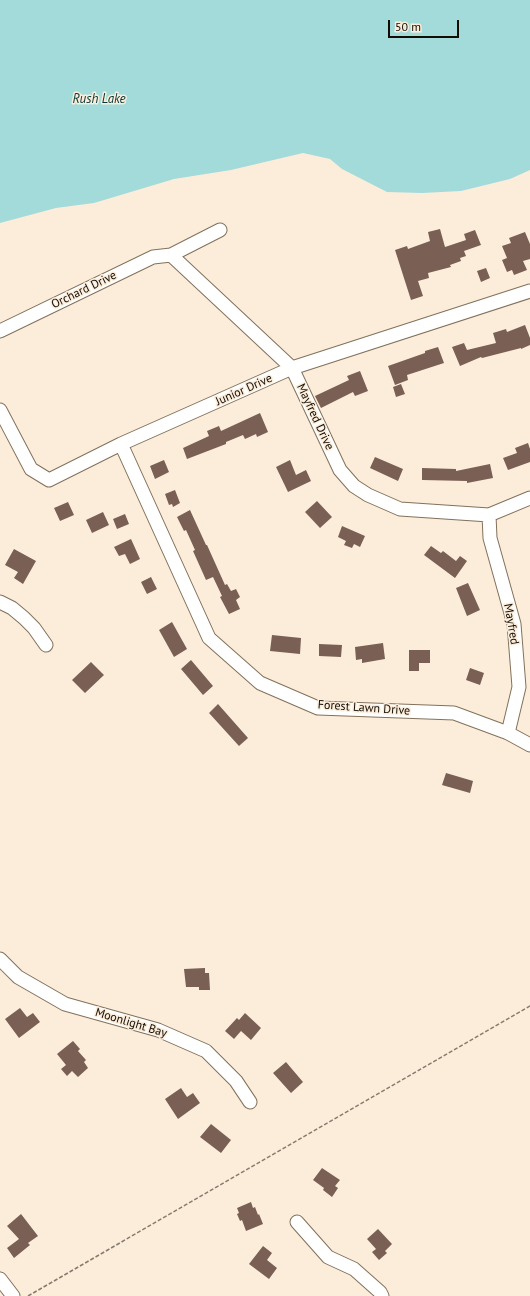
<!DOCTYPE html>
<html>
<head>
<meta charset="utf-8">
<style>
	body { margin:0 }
	#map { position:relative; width:530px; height:1296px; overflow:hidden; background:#fcedda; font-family:"PT Sans",sans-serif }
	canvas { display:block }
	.scale { position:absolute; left:388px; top:20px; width:71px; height:18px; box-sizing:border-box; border:2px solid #120c05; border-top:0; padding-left:5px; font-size:12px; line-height:14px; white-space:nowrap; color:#120c05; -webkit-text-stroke:3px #fcedda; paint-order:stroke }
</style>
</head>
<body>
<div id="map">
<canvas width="530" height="1296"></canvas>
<div class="scale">50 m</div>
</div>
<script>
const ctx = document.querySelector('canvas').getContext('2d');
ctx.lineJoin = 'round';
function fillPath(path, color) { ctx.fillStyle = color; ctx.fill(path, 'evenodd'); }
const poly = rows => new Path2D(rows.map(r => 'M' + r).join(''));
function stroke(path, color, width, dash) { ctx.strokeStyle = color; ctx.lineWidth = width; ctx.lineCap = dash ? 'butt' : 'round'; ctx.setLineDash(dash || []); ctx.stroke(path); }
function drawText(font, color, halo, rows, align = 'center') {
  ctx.font = font + ' "PT Sans",sans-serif'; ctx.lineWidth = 3; ctx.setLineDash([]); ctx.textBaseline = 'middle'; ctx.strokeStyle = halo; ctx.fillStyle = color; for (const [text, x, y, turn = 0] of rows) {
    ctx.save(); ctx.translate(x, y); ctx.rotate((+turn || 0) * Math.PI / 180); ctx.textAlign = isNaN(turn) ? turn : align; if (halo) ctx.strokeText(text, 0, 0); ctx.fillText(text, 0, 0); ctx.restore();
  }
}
fillPath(poly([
	[0,0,530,0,530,170,510,179,461,191,422,193,387,192,342,169,330,159,303,153,231,170,174,179,94,203,56,208,0,223]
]), '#a3dada');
fillPath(poly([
	[440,229,445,247,466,240,464,234,475,230,481,245,464,251,466,256,460,258,461,261,450,265,451,267,428,273,429,278,418,281,423,296,411,300,395,250,407,246,408,249,430,241,428,232],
	[525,232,530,244,530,259,523,261,527,270,514,275,512,270,507,272,502,260,507,258,502,246,511,243,509,238],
	[486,268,490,278,481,282,477,271],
	[525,325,530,338,530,345,521,349,521,348,482,358,481,357,460,366,452,347,464,343,467,350,496,343,493,333,506,329,507,332],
	[438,347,444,363,407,375,408,380,395,385,388,366,425,353,425,351],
	[360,371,368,391,355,396,353,392,321,408,315,396,349,380,347,376],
	[401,384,405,394,396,397,393,387],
	[260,413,268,432,257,437,256,434,245,439,243,435,226,442,226,444,187,459,183,448,209,436,207,431,219,426,221,431],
	[528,443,530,449,530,462,508,470,503,458,517,453,515,448],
	[375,457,403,469,398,481,370,468],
	[164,460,169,472,155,479,150,466],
	[290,460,296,475,306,470,311,481,288,492,276,467],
	[490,464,493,478,467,483,467,481,422,480,422,468,456,469,456,471],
	[175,490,180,503,173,507,172,504,169,505,165,494],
	[317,501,332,517,320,528,305,512],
	[68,502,74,515,60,521,54,508],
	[190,510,206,545,207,545,225,585,227,584,231,591,236,589,240,597,236,600,240,609,229,614,220,597,222,596,213,577,206,580,193,551,195,550,186,530,184,531,177,517],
	[103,512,109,525,92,533,86,520],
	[125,514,129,524,117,529,113,519],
	[342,526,365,536,360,547,354,544,352,548,344,545,346,541,338,537],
	[131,539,140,559,130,564,125,554,119,556,114,547],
	[431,546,441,553,443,551,456,561,460,556,467,561,455,578,424,555],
	[14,549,36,561,23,584,14,578,18,572,5,565],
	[151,577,157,589,147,594,141,582],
	[468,583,480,610,467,616,456,588],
	[172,622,187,649,174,657,159,630],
	[272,635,301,638,300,654,270,651],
	[383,643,385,659,362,663,362,659,356,660,355,647],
	[319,644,342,645,341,657,319,656],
	[409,650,430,650,430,663,419,663,419,671,409,671],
	[191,660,213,686,203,695,181,669],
	[91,662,104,675,85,693,72,680],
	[470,668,484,673,480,685,466,680],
	[218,704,248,738,239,746,209,713],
	[446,773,473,781,470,793,442,785],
	[205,968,205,973,209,973,210,990,199,990,199,987,186,987,184,969],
	[20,1008,27,1017,33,1013,40,1022,19,1038,5,1019],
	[245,1013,261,1028,251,1040,241,1031,234,1039,225,1031,237,1018,239,1020],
	[73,1041,80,1049,78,1051,86,1060,84,1062,88,1068,78,1077,72,1071,67,1076,61,1069,66,1065,57,1054],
	[286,1062,303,1082,291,1093,273,1073],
	[181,1088,187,1097,193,1093,200,1103,178,1119,165,1099],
	[211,1124,231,1140,221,1153,200,1137],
	[322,1168,340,1180,335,1186,338,1188,332,1197,323,1190,324,1188,313,1180],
	[251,1202,253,1208,255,1207,258,1215,259,1214,263,1224,246,1231,242,1220,240,1221,237,1214,239,1213,237,1208],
	[21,1214,38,1236,28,1243,30,1245,14,1258,7,1248,19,1239,7,1226],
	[378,1229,392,1244,385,1251,387,1253,379,1260,372,1252,376,1249,367,1239],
	[263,1246,272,1253,267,1260,277,1268,269,1279,249,1264]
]), '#795f54');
const minor = poly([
	[171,255,292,368,340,470,354,486,368,495,400,509,489,515,530,498],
	[0,331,153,257,171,255,220,230],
	[0,410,31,469,49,480,121,444,292,368,530,291],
	[121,444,209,638,260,683,318,708,454,713,508,733,530,745],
	[489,515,490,538,514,624,519,687,508,733],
	[0,602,12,608,24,618,34,628,46,645],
	[0,959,18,977,65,1004,158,1030,206,1051,236,1081,250,1102],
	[297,1222,328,1257,354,1269,380,1292,382,1296],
	[0,1279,13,1296]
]);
stroke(minor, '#82715b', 15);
stroke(poly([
	[28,1296,530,1006]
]), '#857b6e', 1.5, [4, 2]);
stroke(minor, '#fff', 13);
drawText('12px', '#120c05', '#fcedda', [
	["Orchard Drive",84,290,-26],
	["Junior Drive",244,390,-24],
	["Mayfred Drive",315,417,65],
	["Mayfred",511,624,80],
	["Forest Lawn Drive",364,708,4],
	["Moonlight Bay",131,1023,17]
]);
drawText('italic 13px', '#03393a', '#fcedda', [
	["Rush Lake",99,99]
]);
</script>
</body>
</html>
